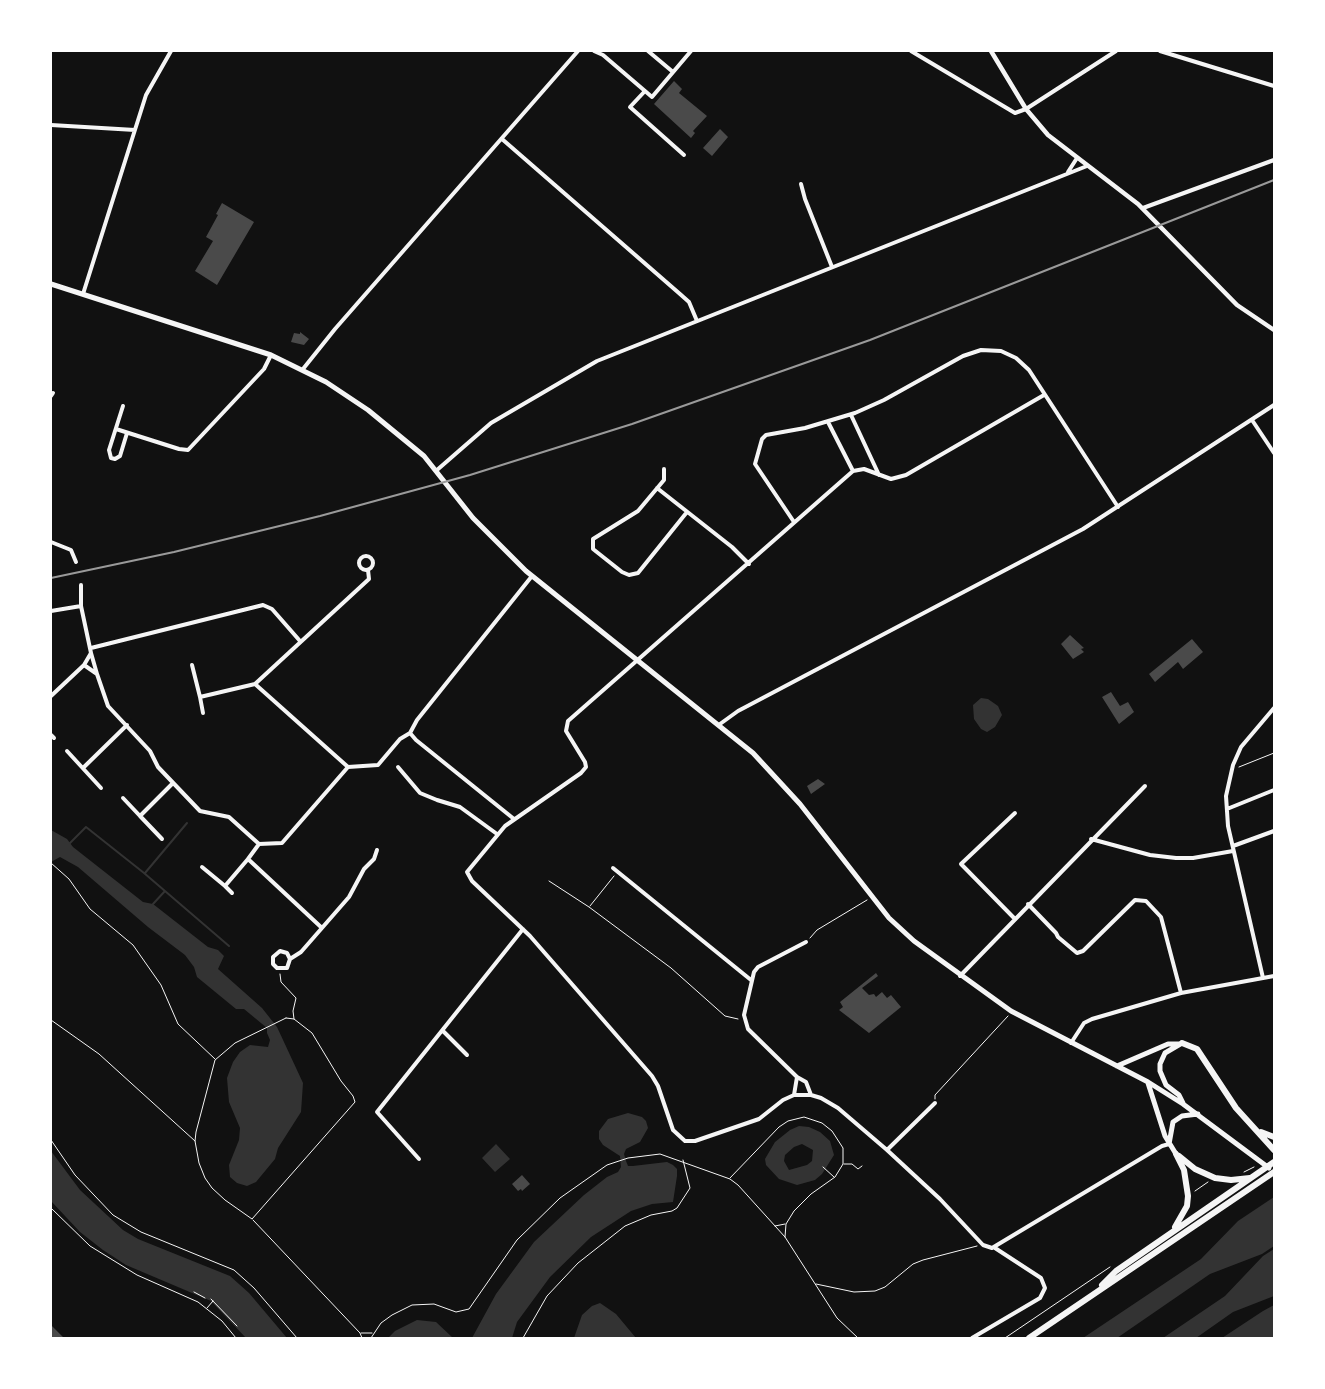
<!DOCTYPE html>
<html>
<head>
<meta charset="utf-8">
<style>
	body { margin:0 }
	#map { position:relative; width:1325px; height:1389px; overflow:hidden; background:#111; font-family:"PT Sans",sans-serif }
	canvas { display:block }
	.frame { position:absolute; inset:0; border:52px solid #fff; pointer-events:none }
</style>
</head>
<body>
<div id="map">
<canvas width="1325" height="1389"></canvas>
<div class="frame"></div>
</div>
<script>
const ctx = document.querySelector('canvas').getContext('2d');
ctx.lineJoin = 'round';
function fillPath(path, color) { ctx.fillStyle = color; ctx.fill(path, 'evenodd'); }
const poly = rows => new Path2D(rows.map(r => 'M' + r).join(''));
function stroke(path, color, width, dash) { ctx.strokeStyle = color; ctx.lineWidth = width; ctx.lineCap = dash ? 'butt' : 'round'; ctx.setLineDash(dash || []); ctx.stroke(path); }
fillPath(poly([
	[981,698,988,699,998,706,1002,715,995,727,987,732,981,729,974,719,973,705],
	[51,830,67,839,73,847,143,902,153,904,208,947,218,950,224,956,218,969,262,1008,277,1027,303,1083,301,1112,278,1148,275,1159,256,1182,247,1186,237,1183,230,1177,229,1165,239,1140,240,1128,229,1102,227,1078,233,1062,240,1052,250,1045,268,1047,270,1040,267,1033,267,1028,244,1009,236,1009,197,977,194,967,185,955,148,927,78,867,60,857,51,862],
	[628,1113,642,1117,646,1121,648,1128,640,1142,626,1149,624,1154,626,1161,628,1166,633,1166,667,1162,673,1165,677,1169,677,1176,673,1202,652,1204,631,1211,591,1237,550,1277,517,1322,512,1338,472,1338,496,1294,534,1242,584,1195,607,1177,618,1172,621,1167,620,1156,603,1145,599,1139,599,1131,608,1119],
	[799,1126,809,1127,820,1132,830,1141,834,1155,822,1174,815,1180,797,1185,779,1179,766,1165,765,1159,775,1142,790,1130],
	[802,1144,813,1150,812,1161,807,1165,789,1170,784,1161,785,1155,794,1147],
	[496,1144,510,1159,495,1172,482,1158],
	[51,1151,80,1190,123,1230,138,1239,230,1276,249,1293,287,1338,246,1338,211,1301,126,1265,103,1250,80,1232,51,1201],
	[1274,1197,1274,1246,1262,1254,1210,1274,1117,1338,1083,1338,1201,1259,1238,1221],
	[1274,1249,1274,1296,1233,1312,1196,1338,1163,1338,1225,1296,1263,1256],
	[600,1303,616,1314,636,1338,574,1338,582,1315,592,1306],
	[1274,1305,1274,1338,1222,1338,1263,1311],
	[417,1320,436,1322,453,1338,388,1338,395,1331]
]), '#333');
stroke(poly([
	[70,843,86,827,144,873,229,946],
	[145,873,187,823],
	[153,904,165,891]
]), '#333', 2);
fillPath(poly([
	[674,81,682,89,679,93,707,116,693,131,695,133,691,138,654,104],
	[720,129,728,137,712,156,703,148],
	[222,203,254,222,217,285,195,271,213,241,206,237,218,215,216,214],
	[300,332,309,339,304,345,291,342,294,333,300,334],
	[1070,635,1084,648,1081,649,1084,652,1073,659,1061,644],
	[1192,639,1203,652,1183,669,1178,662,1155,682,1149,674],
	[1111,692,1120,706,1128,702,1134,712,1119,724,1102,697],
	[818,779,825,784,811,794,807,786],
	[876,973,878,976,862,988,869,995,874,994,876,997,882,992,887,998,891,995,901,1007,869,1033,839,1010,843,1007,840,1002],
	[522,1175,530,1184,522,1191,521,1189,518,1191,512,1184],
	[51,1325,64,1338,51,1338]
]), '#4a4a4a');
stroke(poly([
	[1239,767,1274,753],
	[51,863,69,879,90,909,133,945,161,985,178,1024,215,1059],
	[549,881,589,907,671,968,725,1016,738,1019],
	[590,906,614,876],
	[810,938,817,930,867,900],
	[280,974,281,982,296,998,293,1011,294,1019],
	[286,1018,294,1019,312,1033,341,1081,353,1096,355,1102,252,1219,225,1200,212,1188,205,1178,199,1163,195,1141,196,1132,215,1060,235,1043,286,1018],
	[51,1020,99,1054,195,1141],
	[935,1099,935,1095,1008,1016],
	[51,1140,75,1175,113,1215,141,1232,234,1270,254,1288,297,1338],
	[844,1164,852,1164,858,1169,862,1166],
	[823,1167,834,1177],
	[1244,1172,1254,1167],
	[730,1178,779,1127,788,1121,804,1117,822,1123,832,1131,843,1148,843,1164,835,1177,811,1194,794,1211,786,1224,785,1237],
	[1195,1191,1208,1182],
	[51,1208,90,1246,137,1275,198,1302,222,1321,236,1338],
	[253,1220,360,1333,362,1338],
	[775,1226,785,1224],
	[816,1284,854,1292,875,1291,885,1287,913,1264,923,1260,977,1246],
	[194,1292,205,1298],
	[211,1299,237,1326],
	[207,1308,213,1301],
	[361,1333,372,1333],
	[371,1338,381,1323,392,1315,412,1305,434,1304,456,1312,469,1309,517,1240,560,1198,607,1165,628,1158,660,1154,730,1179,738,1185,785,1237,837,1318,858,1338],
	[523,1338,547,1296,578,1263,625,1226,651,1215,672,1211,677,1208,690,1188,683,1160],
	[1005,1338,1110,1267]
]), '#f5f5f5', 1);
stroke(poly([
	[594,51,603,55,652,97,691,51],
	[648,51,673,72],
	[911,51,1015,113,1026,109,1116,51],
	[1160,51,1274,86],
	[645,91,630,107,684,155],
	[51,125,135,130],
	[502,139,680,294,689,302,697,321],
	[1068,172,1077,158],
	[801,184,805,199,832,267],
	[1143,208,1274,160],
	[83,294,146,95,171,51],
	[303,369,335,329,578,51],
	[1044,395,906,475,891,479,864,469,853,471,568,721,566,731,585,762,586,767,581,773,505,826,467,872,472,881,530,936,652,1076,658,1086,673,1130,685,1141,695,1141,759,1119,783,1100,794,1095,811,1095,821,1098,838,1108,887,1150,940,1199,983,1245,992,1248,1162,1146,1169,1144],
	[51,396,53,393],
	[123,406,109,450,111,458,115,459,120,456,127,433],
	[851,415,879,475],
	[1252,420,1274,453],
	[828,422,853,471],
	[116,429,179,449,188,450,264,369,271,355],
	[664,469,664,480,638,511,593,539,593,549,622,572,629,575,638,573,687,512],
	[437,470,491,423,597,361,1087,166],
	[657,488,732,547,749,564],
	[794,522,755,464,762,439,766,435,805,428,855,413,884,400,963,356,981,350,1001,351,1016,358,1029,370,1118,507],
	[51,542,71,550,76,562],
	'359 563a7 7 0 1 1 14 0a7 7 0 1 1-14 0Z',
	[81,585,81,606,91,653,84,665,97,674,108,706,150,751,158,767,200,811,229,817,259,844,282,843,348,767],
	[51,611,81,606],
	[91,648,263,605,272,609,300,641],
	[91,653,97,674],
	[192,665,200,697,255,684],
	[255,684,369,579,368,570],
	[255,684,348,767],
	[51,696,84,665],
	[200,697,203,713],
	[720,724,738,711,1083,529,1274,405],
	[410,733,417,720,532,576],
	[51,735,54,738],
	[67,751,101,788],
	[348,767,378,765,400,739,410,733,416,740,514,819],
	[398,767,420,793,437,800,460,807,497,834],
	[83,768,127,725],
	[123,798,140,816],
	[1227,809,1274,790],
	[162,839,140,816,173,783],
	[1091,839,1150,855,1176,858,1193,858,1233,851],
	[259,844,248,859,322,928],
	[1233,846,1274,831],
	[202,867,225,886,248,859],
	[613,868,751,980],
	[225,886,232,893],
	[1028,904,1056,933,1058,937,1077,953,1083,951,1135,900,1146,901,1161,917,1181,993],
	[1014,918,961,864,1015,813],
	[290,959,287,953,280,951,273,957,273,964,277,968,287,968,290,959,301,952,349,897,364,869,374,859,377,850],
	[960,976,1145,786],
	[1263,978,1228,826,1226,796,1233,765,1241,747,1274,708],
	[443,1031,467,1055],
	[1071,1043,1084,1023,1092,1019,1181,993,1274,976],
	[797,1077,748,1029,744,1015,754,972,758,967,806,942],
	[794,1095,797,1077,806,1082,811,1095],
	[887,1150,935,1103],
	[419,1159,377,1112,523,929],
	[972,1338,1040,1298,1045,1288,1041,1278,995,1248]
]), '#f5f5f5', 4);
stroke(poly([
	[991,51,1026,109,1048,135,1138,204,1237,305,1274,330]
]), '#f5f5f5', 4.5);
stroke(poly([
	[51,284,271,355,326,382,368,410,424,456,473,518,526,571,753,753,800,804,889,918,914,941,1011,1011,1148,1082,1183,1104,1269,1168],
	[1182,1043,1165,1053,1160,1064,1160,1071,1166,1085,1179,1095,1183,1103],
	[1117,1066,1168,1044,1179,1044],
	[1148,1083,1165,1136,1176,1154],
	[1169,1144,1173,1122,1182,1116,1198,1114]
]), '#f5f5f5', 5);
stroke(poly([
	[1182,1043,1197,1049,1236,1108,1274,1150],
	[1261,1132,1274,1137],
	[1179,1156,1195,1169,1215,1178,1231,1180,1250,1178],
	[1175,1227,1187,1206,1188,1196,1184,1170,1176,1154],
	[1102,1285,1116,1271,1274,1162],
	[1029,1338,1274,1172]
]), '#f5f5f5', 6);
stroke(poly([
	[51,578,174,552,320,516,470,475,632,424,870,340,1274,180]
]), '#9a9a9a', 2);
</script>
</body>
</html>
